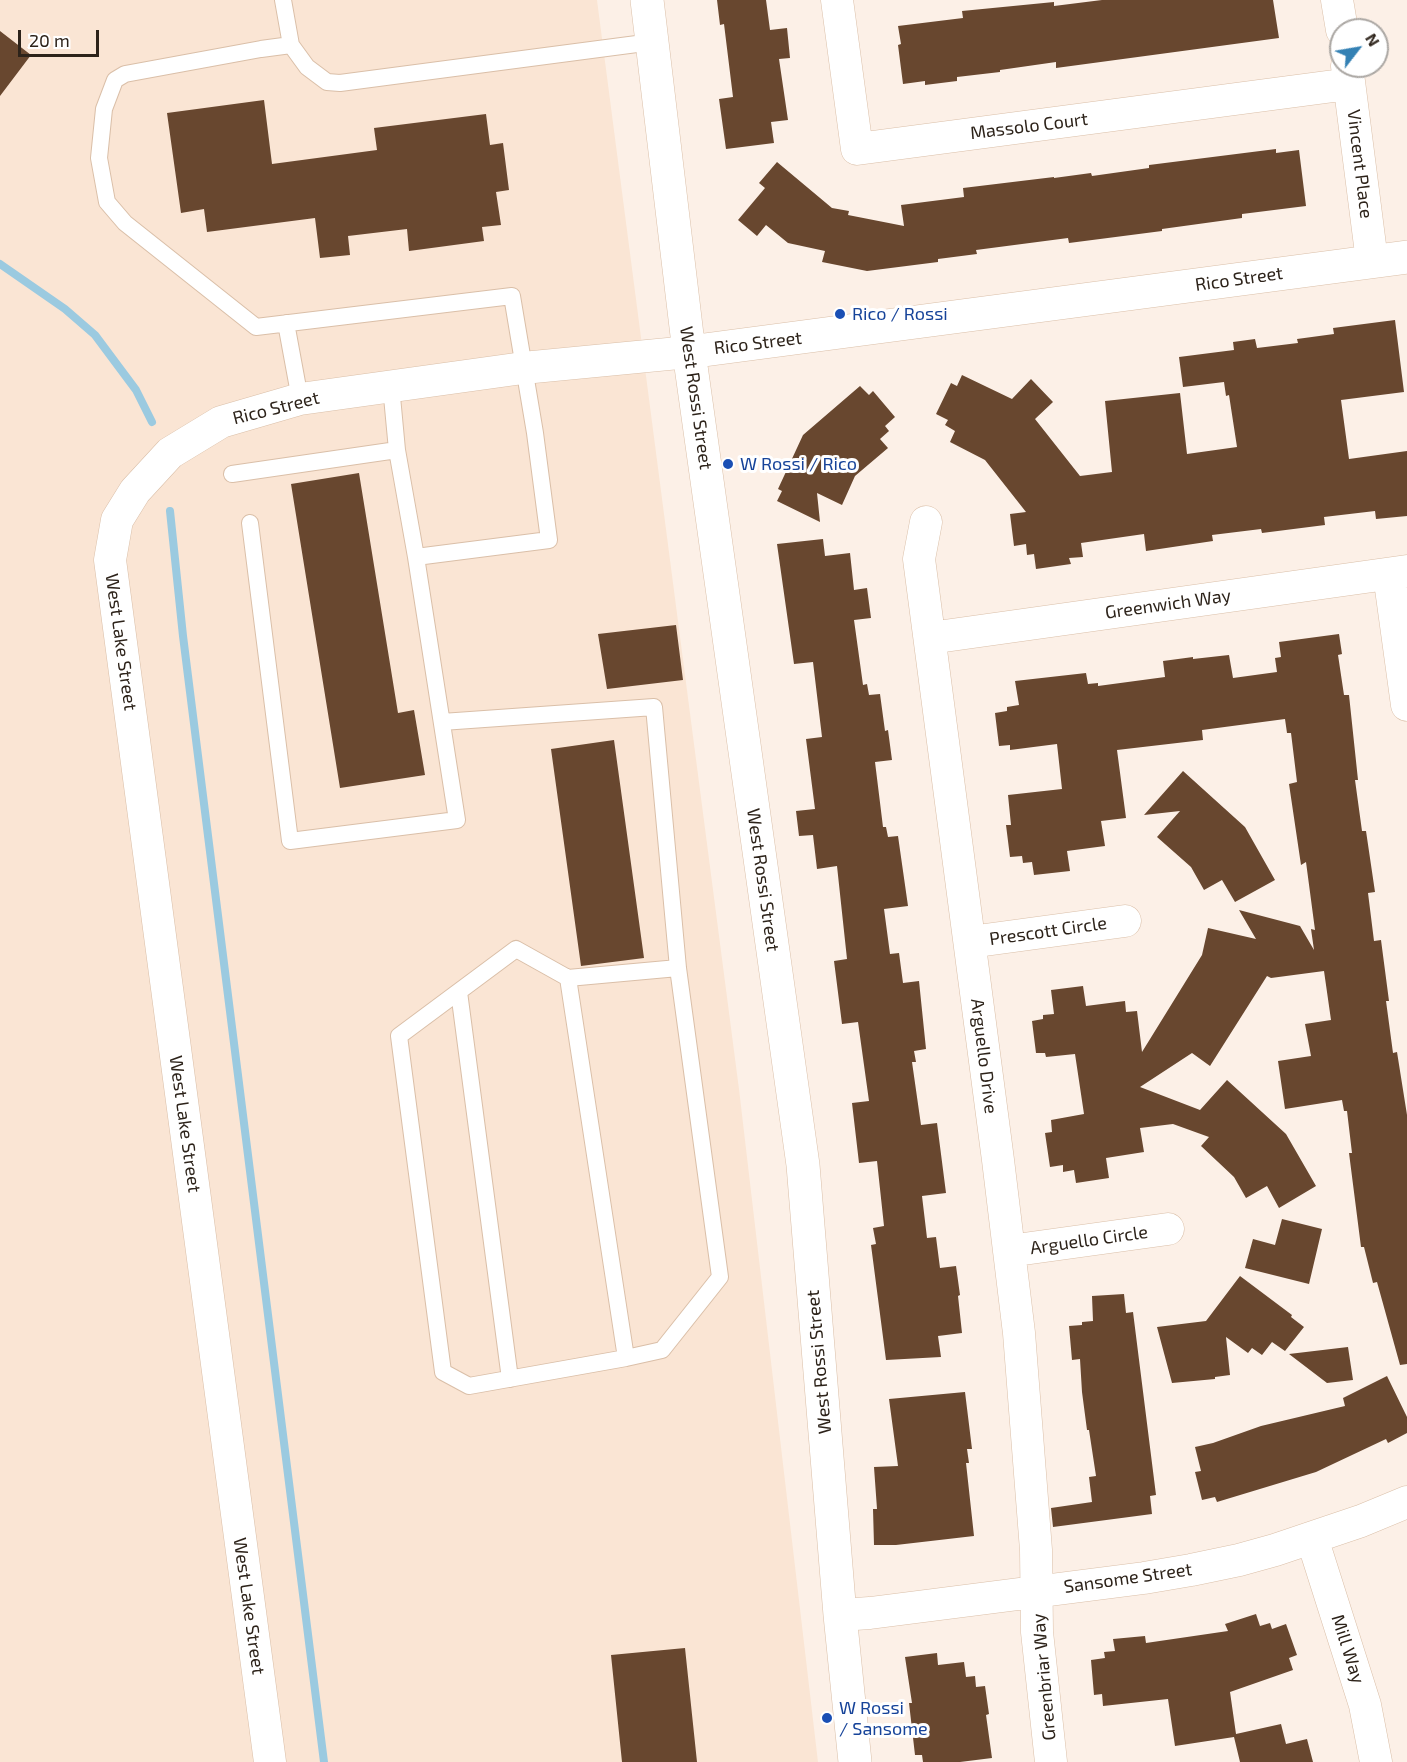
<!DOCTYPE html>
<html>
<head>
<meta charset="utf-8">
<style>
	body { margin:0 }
	#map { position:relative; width:1407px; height:1762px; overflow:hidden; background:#fcf0e7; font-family:"Exo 2",sans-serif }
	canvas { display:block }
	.north { position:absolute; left:1329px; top:18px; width:60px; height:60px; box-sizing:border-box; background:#fff; border:2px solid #aba7a3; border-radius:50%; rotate:59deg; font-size:16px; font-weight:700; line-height:24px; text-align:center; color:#2d231a }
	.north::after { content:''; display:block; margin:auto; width:21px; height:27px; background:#3481b4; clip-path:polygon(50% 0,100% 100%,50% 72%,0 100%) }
	.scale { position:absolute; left:18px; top:30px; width:81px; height:27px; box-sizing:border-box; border:3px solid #2d231a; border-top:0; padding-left:8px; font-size:18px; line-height:21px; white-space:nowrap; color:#2d231a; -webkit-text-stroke:4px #fff; paint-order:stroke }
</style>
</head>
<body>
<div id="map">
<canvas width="1407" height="1762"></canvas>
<div class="north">N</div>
<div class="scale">20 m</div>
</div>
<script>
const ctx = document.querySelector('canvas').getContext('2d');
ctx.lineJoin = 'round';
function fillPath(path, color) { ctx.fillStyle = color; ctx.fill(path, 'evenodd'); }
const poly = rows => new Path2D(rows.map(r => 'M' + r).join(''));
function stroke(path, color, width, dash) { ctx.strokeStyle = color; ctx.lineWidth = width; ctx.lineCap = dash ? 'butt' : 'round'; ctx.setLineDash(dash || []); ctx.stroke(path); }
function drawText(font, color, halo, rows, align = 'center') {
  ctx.font = font + ' "Exo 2",sans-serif'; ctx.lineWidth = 6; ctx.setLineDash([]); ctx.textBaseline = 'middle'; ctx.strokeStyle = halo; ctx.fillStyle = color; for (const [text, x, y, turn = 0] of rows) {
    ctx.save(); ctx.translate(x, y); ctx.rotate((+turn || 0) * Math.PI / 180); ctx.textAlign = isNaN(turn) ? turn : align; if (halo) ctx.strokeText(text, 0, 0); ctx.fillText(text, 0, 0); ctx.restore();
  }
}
fillPath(poly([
	[0,0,597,0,739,1089,818,1762,0,1762]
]), '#fae5d4');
stroke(poly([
	[0,264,65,309,95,335,136,390,152,422],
	[170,511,183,636,324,1762]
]), '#9bcae0', 8);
fillPath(poly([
	[717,0,766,0,770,30,787,28,790,58,779,59,788,120,771,122,774,143,726,149,719,99,733,97,724,24,720,25],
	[1102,0,1273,0,1279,38,1056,68,1056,62,1000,70,1000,72,957,77,957,81,925,85,925,81,903,84,898,45,901,44,898,26,963,18,962,11,1054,2,1054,6],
	[0,31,31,55,0,96],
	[264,100,272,164,377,150,374,128,486,114,490,145,503,143,509,190,496,192,501,225,482,227,484,241,409,251,407,229,348,236,350,255,320,258,315,218,207,232,204,209,181,213,167,113],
	[1276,149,1276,153,1299,150,1306,206,1242,214,1242,218,1162,229,1162,231,1069,243,1068,238,976,250,977,254,938,259,938,262,867,271,822,262,825,251,788,243,766,225,757,236,738,220,765,188,759,183,777,162,832,208,849,211,848,215,904,226,901,205,964,197,963,188,1054,177,1054,178,1091,173,1092,176,1149,168,1149,165],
	[1395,320,1404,392,1341,400,1349,459,1407,451,1407,516,1376,519,1375,511,1324,517,1325,525,1262,533,1261,529,1212,535,1213,541,1146,551,1144,534,1081,543,1083,557,1069,558,1071,564,1036,569,1034,554,1027,555,1026,544,1014,546,1010,514,1026,512,985,460,950,442,955,431,945,425,948,420,936,414,951,383,957,386,962,375,1012,399,1031,379,1053,402,1035,419,1080,476,1112,472,1105,401,1180,393,1187,454,1237,447,1229,395,1226,396,1224,382,1183,387,1179,357,1234,350,1233,342,1255,339,1257,348,1298,343,1297,339,1334,334,1333,328],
	[860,386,869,395,873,391,895,417,885,426,889,431,880,439,888,448,855,476,842,505,817,493,820,522,777,501,782,491,778,489,803,435],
	[359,473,398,713,414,710,425,775,340,788,291,484],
	[823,539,825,556,850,553,854,590,867,588,871,618,854,620,863,685,867,684,869,695,880,694,885,731,888,730,892,760,875,762,883,827,886,827,888,837,898,836,908,906,884,909,890,954,899,953,903,983,919,981,926,1049,914,1051,916,1062,912,1062,921,1125,937,1123,946,1193,922,1196,927,1238,936,1237,940,1268,956,1266,960,1295,958,1296,962,1333,938,1336,941,1357,886,1360,871,1245,876,1244,873,1228,884,1226,877,1161,859,1163,852,1103,869,1101,858,1022,842,1024,834,961,847,959,837,866,817,869,813,835,799,836,796,811,815,809,806,739,822,737,813,662,794,664,777,544],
	[676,625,683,680,607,689,598,634],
	[1339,634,1342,654,1338,655,1344,695,1349,695,1358,780,1355,780,1362,831,1366,831,1375,892,1368,893,1374,941,1381,940,1389,1001,1386,1001,1393,1053,1397,1052,1407,1115,1407,1364,1400,1365,1377,1282,1373,1283,1364,1247,1361,1247,1349,1153,1352,1153,1347,1111,1344,1111,1342,1100,1285,1109,1278,1061,1311,1056,1305,1024,1331,1020,1324,971,1271,978,1267,976,1210,1066,1192,1053,1140,1087,1200,1110,1227,1080,1286,1134,1316,1186,1279,1208,1267,1186,1246,1198,1234,1177,1201,1146,1209,1137,1173,1124,1140,1128,1144,1152,1106,1158,1109,1178,1076,1183,1074,1170,1063,1172,1063,1165,1050,1167,1045,1133,1052,1132,1051,1120,1084,1114,1075,1054,1046,1057,1045,1053,1036,1053,1032,1021,1043,1019,1043,1015,1054,1014,1051,990,1083,986,1086,1006,1125,1001,1126,1012,1137,1011,1142,1052,1202,955,1208,928,1256,939,1239,910,1300,926,1314,950,1311,929,1315,930,1306,862,1301,865,1289,784,1297,782,1291,733,1287,733,1285,719,1202,730,1203,740,1117,750,1126,818,1101,821,1105,846,1067,851,1070,871,1034,875,1032,862,1023,863,1022,856,1010,857,1006,825,1011,825,1008,795,1062,789,1057,744,1010,750,1010,745,999,746,995,713,1007,711,1007,707,1019,705,1015,681,1086,673,1088,684,1098,683,1098,686,1165,677,1163,661,1193,657,1193,659,1229,655,1233,678,1277,672,1275,658,1281,657,1279,642],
	[614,740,644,958,581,966,551,749],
	[1183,771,1245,827,1275,880,1235,902,1222,880,1204,890,1191,867,1157,837,1180,811,1144,815],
	[1282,1219,1322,1229,1309,1284,1245,1268,1253,1239,1275,1245],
	[1240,1276,1292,1315,1291,1317,1304,1327,1285,1351,1272,1342,1262,1355,1252,1348,1248,1353,1226,1337,1230,1375,1215,1377,1215,1379,1172,1383,1157,1327,1206,1321],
	[1124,1294,1126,1313,1133,1312,1156,1495,1150,1496,1152,1514,1053,1527,1051,1508,1092,1502,1089,1477,1096,1476,1089,1430,1087,1430,1082,1392,1080,1359,1072,1360,1069,1326,1082,1325,1082,1322,1093,1321,1092,1296],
	[1348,1347,1353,1380,1327,1383,1289,1354],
	[1387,1376,1407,1417,1407,1433,1388,1443,1386,1439,1316,1472,1217,1502,1215,1497,1202,1500,1195,1472,1201,1471,1195,1447,1213,1443,1261,1426,1345,1406,1343,1398],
	[965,1392,972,1449,967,1449,969,1463,966,1463,974,1536,896,1545,874,1545,873,1509,877,1509,874,1467,898,1466,889,1399],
	[1256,1614,1260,1626,1270,1623,1272,1629,1286,1624,1297,1655,1289,1658,1293,1670,1230,1692,1236,1734,1281,1724,1286,1744,1307,1739,1313,1762,1240,1762,1234,1737,1175,1746,1168,1699,1103,1706,1102,1694,1094,1695,1091,1660,1105,1658,1104,1652,1115,1651,1113,1639,1145,1636,1146,1643,1228,1631,1225,1624],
	[685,1648,697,1762,622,1762,611,1655],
	[937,1653,938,1665,964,1662,966,1677,975,1676,976,1687,985,1686,989,1714,986,1715,992,1758,960,1762,923,1762,922,1755,915,1755,909,1703,912,1703,905,1657]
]), '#68472f');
const lane = poly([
	[283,0,291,45,307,67,327,82,340,83,652,42],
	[291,45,261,49,125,74,115,80,104,109,99,158,107,202,125,223,256,327,512,296,535,433,549,540,416,557,397,450,391,386],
	[286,323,300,399],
	[232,474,397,450],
	[250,523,290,841,457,820,416,557],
	[442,722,654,707,678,968,720,1277,662,1350,626,1358,469,1386,443,1372,399,1036,516,949,568,978,626,1358],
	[568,978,678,968],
	[459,992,510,1379]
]);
const street = poly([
	[837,0,857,149,1349,84],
	[1337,0,1342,30],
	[1347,66,1372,261],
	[926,522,919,559,998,1160,1019,1333,1036,1550,1037,1632,1051,1762],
	[1389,574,1407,705],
	[930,638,1407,571],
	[970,942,1125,921],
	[1009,1251,1168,1229],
	[1312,1538,1365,1705,1376,1762],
	[840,1615,870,1613,1144,1578,1191,1570,1239,1560,1275,1550,1361,1521,1407,1502],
	[270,1762,110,560,117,520,135,491,170,453,221,422,300,399,523,368,689,352]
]);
const secondary = poly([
	[647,0,689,352,803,1165,840,1615,855,1762],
	[689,352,1407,257]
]);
stroke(lane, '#dabfa8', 18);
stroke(street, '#dabfa8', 33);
stroke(secondary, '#dabfa8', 34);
stroke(lane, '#fff', 16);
stroke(street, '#fff', 32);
stroke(secondary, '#fff', 33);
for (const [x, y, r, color] of [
	[840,314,6,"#1a4fb4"],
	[728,464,6,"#1a4fb4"],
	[827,1718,6,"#1a4fb4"]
]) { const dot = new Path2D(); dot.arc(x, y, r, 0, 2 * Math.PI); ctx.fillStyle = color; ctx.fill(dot); stroke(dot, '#fff', 2); }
drawText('18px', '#2d231a', '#fff', [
	["Massolo Court",1029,126,-7],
	["Vincent Place",1360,164,83],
	["Rico Street",1239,279,-8],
	["Rico Street",758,343,-7],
	["West Rossi Street",696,398,82],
	["Rico Street",276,408,-14],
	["Greenwich Way",1168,604,-8],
	["West Lake Street",121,642,82],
	["West Rossi Street",763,880,82],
	["Prescott Circle",1048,931,-8],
	["Arguello Drive",984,1056,83],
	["West Lake Street",185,1124,82],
	["Arguello Circle",1089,1240,-8],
	["West Rossi Street",819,1362,-95],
	["Sansome Street",1128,1578,-8],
	["West Lake Street",249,1606,82],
	["Mill Way",1348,1649,72],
	["Greenbriar Way",1044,1677,-95]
]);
drawText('18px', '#164399', '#fff', [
	["Rico / Rossi",852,314],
	["W Rossi / Rico",740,464],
	["W Rossi",839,1708],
	["/ Sansome",839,1729]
], 'left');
</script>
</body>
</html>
